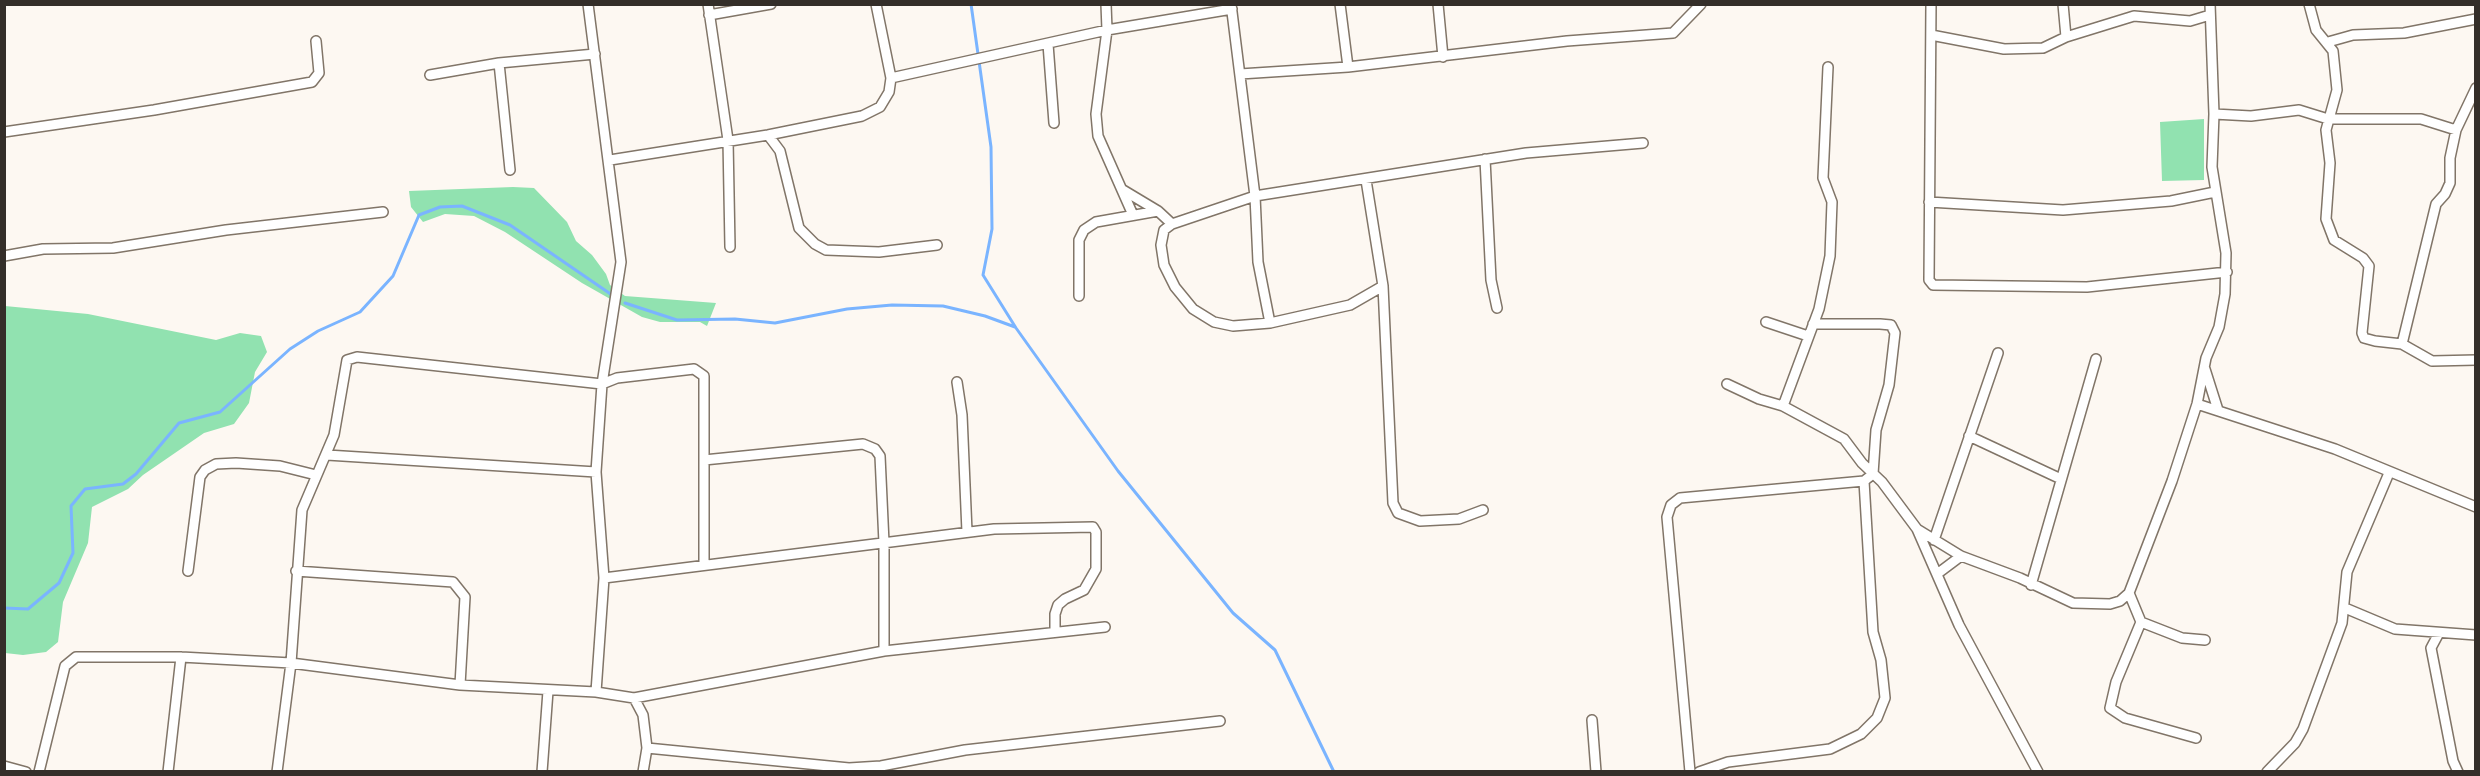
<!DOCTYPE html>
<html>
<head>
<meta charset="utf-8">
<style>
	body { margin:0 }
	#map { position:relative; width:2480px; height:776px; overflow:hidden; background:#fdf8f2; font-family:Montserrat,sans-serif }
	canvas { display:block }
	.frame { position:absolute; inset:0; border:6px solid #342e29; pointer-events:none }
</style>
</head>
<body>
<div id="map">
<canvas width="2480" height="776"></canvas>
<div class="frame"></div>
</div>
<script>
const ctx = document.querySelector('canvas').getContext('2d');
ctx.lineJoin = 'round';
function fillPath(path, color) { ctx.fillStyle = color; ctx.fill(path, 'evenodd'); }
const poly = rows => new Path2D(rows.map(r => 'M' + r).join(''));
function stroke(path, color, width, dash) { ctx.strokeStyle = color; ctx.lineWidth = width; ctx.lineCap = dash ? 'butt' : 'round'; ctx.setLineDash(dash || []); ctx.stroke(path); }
fillPath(poly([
	[2204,119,2204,180,2162,181,2160,122],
	[513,187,534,188,567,222,576,241,592,255,606,274,610,285,625,296,716,303,707,326,700,322,660,322,642,317,582,283,505,232,474,216,445,214,423,222,411,207,409,191],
	[5,306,88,314,216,340,240,333,261,336,267,352,255,372,249,403,234,424,204,433,143,475,128,489,92,507,88,543,63,602,58,642,46,652,23,655,5,653]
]), '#91e2b0');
stroke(poly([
	[971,4,991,147,992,229,983,275,1016,328,1118,471,1233,613,1275,650,1334,772],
	[625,303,677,320,735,319,775,323,847,309,892,305,943,306,985,316,1015,327],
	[4,608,28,609,59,583,73,553,71,506,85,489,123,484,136,474,179,423,220,412,290,349,318,331,360,312,393,276,419,215,440,207,462,206,510,225,612,295]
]), '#7ab4ff', 3);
const minor = poly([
	[708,4,728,140,730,247],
	[1106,4,1107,30,1096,114,1098,136,1133,215],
	[1231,4,1255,196,1258,262,1270,323],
	[1340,4,1348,67],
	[1438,4,1443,57],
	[1931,4,1929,280,1933,285,2087,287,2227,272],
	[2063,4,2066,37],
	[2309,4,2316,30,2333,51,2337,90,2326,130,2330,163,2326,219,2334,240,2363,258,2369,266,2362,333,2364,338,2375,341,2402,344,2432,361,2476,360],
	[709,15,771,4],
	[1931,35,2004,49,2043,48,2066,37,2134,16,2190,21,2210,15],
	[2328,42,2353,35,2404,33,2476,19],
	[1048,44,1054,123],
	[499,63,510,170],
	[1240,74,1348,67,1567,41,1673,33,1701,4],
	[430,75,499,63,595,54],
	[891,78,1107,30,1232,9],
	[2214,114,2251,116,2299,110,2328,119,2421,119,2456,130],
	[4,132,154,110,312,82,319,73,316,41],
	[768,135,780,151,799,228,815,244,826,250,879,252,937,245],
	[1485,159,1491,280,1497,308],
	[610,160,768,135,862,116,880,107,889,92,891,78,876,4],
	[1366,180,1383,286,1393,503,1398,513,1420,521,1459,519,1483,510],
	[1123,190,1158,211],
	[1929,202,2063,210,2171,201,2215,192],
	[1172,224,1164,230,1161,245,1164,265,1175,287,1193,309,1214,322,1233,326,1270,323,1350,305,1383,286],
	[4,256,43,249,113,248,226,230,383,212],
	[1079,296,1079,240,1084,230,1096,222,1158,211,1172,224,1255,196,1526,153,1643,143],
	[1766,322,1808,336],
	[2402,344,2436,204,2445,194,2450,183,2450,158,2456,130,2476,88],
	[2205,369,2218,410],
	[957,382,962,415,967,532],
	[1727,384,1759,399,1783,406,1844,439,1862,463,1882,482,1917,529,1959,625,2038,772],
	[2197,404,2335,449,2476,507],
	[1783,406,1819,309,1830,256,1832,202,1823,178,1828,67],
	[1969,436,2061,479],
	[327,455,596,472],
	[704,460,863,444,875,449,880,456,884,543,884,651],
	[1917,529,1961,556,2020,578,2073,603,2110,604,2120,601,2129,593,2172,481,2197,404,2206,358,2219,327,2225,294,2226,253,2212,167,2214,114,2210,4],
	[1934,540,1998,353],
	[188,571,200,477,205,470,216,464,236,463,280,466,316,475],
	[296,571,453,582,465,597,460,685],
	[1937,574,1961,556],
	[604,578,994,529,1093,527,1096,532,1096,569,1084,590,1065,599,1058,605,1055,614,1055,630],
	[2031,585,2096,359],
	[2129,593,2141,622,2182,638,2205,640],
	[2345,608,2395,629,2476,635],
	[2141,622,2116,682,2110,708,2125,718,2196,738],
	[2439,633,2431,648,2453,761,2458,772],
	[596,692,604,578,596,472,602,384,617,378,694,369,704,376,704,565],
	[634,698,643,715,647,748,643,772],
	[1592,720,1596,772],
	[647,748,849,768,881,766,965,750,1220,721],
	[4,766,26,772],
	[39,772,65,666,76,657,181,657,291,663,460,685,596,692,634,698,884,651,1105,627],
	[168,772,181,657],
	[277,772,291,663,302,510,334,435,347,360,357,357,602,384,621,262,588,4],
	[542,772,548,691],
	[1690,772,1667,517,1671,505,1680,498,1864,481,1873,474,1876,430,1889,385,1895,333,1891,325,1880,324,1813,324],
	[1699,772,1728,762,1830,749,1861,734,1877,718,1885,698,1881,660,1873,632,1864,481],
	[2267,772,2295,743,2303,729,2342,623,2347,572,2389,473]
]);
stroke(minor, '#817568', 12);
stroke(minor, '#fff', 9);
</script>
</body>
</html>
